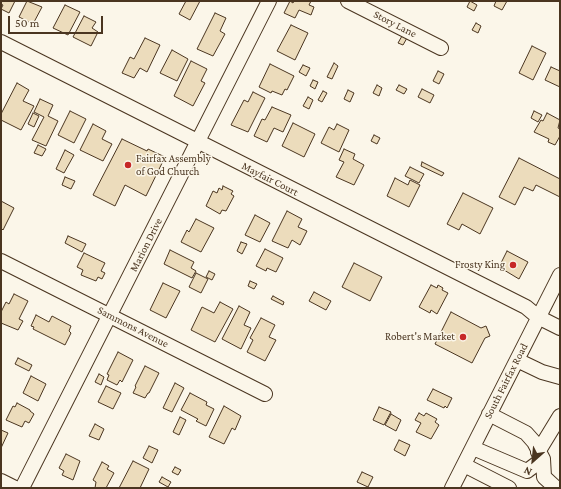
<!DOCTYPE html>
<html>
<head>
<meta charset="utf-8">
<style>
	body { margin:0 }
	#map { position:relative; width:561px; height:489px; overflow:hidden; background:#fbf6e9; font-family:"Crimson Pro",serif }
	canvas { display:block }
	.frame { position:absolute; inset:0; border:2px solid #4a3520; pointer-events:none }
	.north { position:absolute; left:513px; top:441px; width:40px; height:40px; -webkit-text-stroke:3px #fbf6e9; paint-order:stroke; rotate:207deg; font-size:11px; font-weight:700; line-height:16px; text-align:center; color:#4a3520 }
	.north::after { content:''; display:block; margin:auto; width:14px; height:18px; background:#4a3520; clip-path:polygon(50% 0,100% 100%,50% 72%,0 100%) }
	.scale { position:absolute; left:8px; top:16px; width:95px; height:18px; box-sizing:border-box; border:2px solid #4a3520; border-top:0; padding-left:5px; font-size:12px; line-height:14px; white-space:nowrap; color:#4a3520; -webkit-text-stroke:3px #fbf6e9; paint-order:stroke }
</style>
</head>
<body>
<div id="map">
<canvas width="561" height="489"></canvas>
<div class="frame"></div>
<div class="north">N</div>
<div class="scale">50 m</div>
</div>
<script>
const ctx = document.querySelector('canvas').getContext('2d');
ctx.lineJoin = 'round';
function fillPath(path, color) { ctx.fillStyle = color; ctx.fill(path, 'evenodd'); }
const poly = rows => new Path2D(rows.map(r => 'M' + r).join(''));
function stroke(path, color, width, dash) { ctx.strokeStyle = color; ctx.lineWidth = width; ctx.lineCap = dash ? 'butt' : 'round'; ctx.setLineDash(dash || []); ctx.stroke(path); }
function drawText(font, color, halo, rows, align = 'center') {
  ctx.font = font + ' "Crimson Pro",serif'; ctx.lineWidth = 3; ctx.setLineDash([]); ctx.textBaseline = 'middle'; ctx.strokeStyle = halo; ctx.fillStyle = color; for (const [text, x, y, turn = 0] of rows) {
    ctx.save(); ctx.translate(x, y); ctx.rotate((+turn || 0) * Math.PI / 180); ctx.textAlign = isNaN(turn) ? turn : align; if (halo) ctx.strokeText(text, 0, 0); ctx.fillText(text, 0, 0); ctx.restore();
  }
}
const building = poly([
	[1,1,15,1,9,13,1,9,3,5,1,4,1,1],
	[27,1,42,7,33,24,19,17,27,1],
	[186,1,200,1,190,20,179,14,186,1],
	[290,1,293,3,294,1,311,1,309,5,314,7,311,15,299,10,295,18,284,13,290,1],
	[470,1,477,5,474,11,467,7,470,1],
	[496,1,507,1,502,10,494,6,496,1],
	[65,5,80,12,68,35,53,28,65,5],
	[215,13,226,18,220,31,225,34,213,56,197,49,215,13],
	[84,16,96,22,92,28,98,32,91,46,73,37,84,16],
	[476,23,481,26,478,33,472,30,476,23],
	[291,25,308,33,295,60,277,51,291,25],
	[402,36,407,38,403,45,398,43,402,36],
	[145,38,160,45,147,72,140,68,134,78,122,73,130,57,134,59,145,38],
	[532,46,546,53,533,80,519,73,532,46],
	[172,50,188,59,177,81,160,73,172,50],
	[191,61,207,69,201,81,205,83,193,106,174,96,191,61],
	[334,63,338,66,332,79,327,77,334,63],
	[270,64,294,76,287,90,285,89,282,95,272,91,271,93,259,87,270,64],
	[303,65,310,68,306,76,299,72,303,65],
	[551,67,560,71,560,87,545,80,551,67],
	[438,71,444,74,439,84,433,81,438,71],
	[313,80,318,82,315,89,310,86,313,80],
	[17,83,29,90,23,101,34,106,21,130,1,120,1,114,17,83],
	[377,85,382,88,379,96,373,93,377,85],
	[399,85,407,89,404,94,396,90,399,85],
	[422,89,434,95,430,103,418,97,422,89],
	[348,90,354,93,350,102,344,99,348,90],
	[323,91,327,93,322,102,318,100,323,91],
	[253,92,265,98,248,132,231,125,244,100,248,102,253,92],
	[308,97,313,100,309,109,303,106,308,97],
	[40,99,53,105,48,116,58,121,46,146,32,140,44,117,34,112,40,99],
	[272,107,291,115,283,132,274,128,267,142,254,136,262,119,265,120,272,107],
	[70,111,86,119,74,143,58,135,70,111],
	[534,111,542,115,538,122,531,118,534,111],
	[33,113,39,116,34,127,28,124,33,113],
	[547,113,560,120,558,128,560,129,560,136,555,145,548,142,549,139,534,132,541,120,543,121,547,113],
	[293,123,315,134,304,157,282,146,293,123],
	[93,124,106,131,102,139,112,144,103,161,80,150,93,124],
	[337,124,349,130,339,152,321,143,329,127,334,130,337,124],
	[374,135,380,138,377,144,371,141,374,135],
	[122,139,147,151,148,149,165,157,146,196,125,185,115,206,93,195,122,139],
	[38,145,46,149,42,156,34,153,38,145],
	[344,149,355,154,353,159,364,165,354,185,336,177,344,162,339,160,344,149],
	[65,150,74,155,64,173,56,169,65,150],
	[519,158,560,179,560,197,536,185,533,191,524,187,515,205,499,197,519,158],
	[422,162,444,173,442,176,421,166,422,162],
	[410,167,424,174,419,183,405,176,410,167],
	[65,177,75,181,71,189,62,185,65,177],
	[395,178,408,185,410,180,420,185,409,207,387,196,395,178],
	[223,186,233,191,231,194,234,196,226,211,222,210,220,214,206,206,213,191,217,193,219,188,222,190,223,186],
	[463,193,493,208,480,234,462,224,459,230,447,224,463,193],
	[1,201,14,208,3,230,1,228,1,201],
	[287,211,302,219,298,227,307,231,300,245,292,240,288,248,272,241,287,211],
	[255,215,270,223,260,242,245,235,255,215],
	[196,219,214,228,201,252,181,242,187,230,189,232,196,219],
	[68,236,86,244,82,252,65,243,68,236],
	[241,242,247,244,242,254,237,251,241,242],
	[265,249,283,258,276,272,267,268,266,271,256,266,265,249],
	[170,250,194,262,191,268,196,271,192,278,164,264,170,250],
	[507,251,528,262,519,279,499,267,507,251],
	[84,253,105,263,101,271,105,273,102,279,98,277,96,281,81,275,83,270,77,267,84,253],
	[354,263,382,277,370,301,342,287,354,263],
	[209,271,215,274,212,280,206,277,209,271],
	[196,273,208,279,201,293,189,287,196,273],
	[250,281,257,284,254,289,248,286,250,281],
	[163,283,180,291,166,318,150,310,163,283],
	[431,285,437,288,438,285,443,288,442,290,448,293,437,314,431,310,430,313,419,307,431,285],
	[314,292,331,301,326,310,309,301,314,292],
	[14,294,28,301,19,319,23,321,18,330,1,323,1,312,6,302,9,304,14,294],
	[273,296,284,302,283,305,271,299,273,296],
	[220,302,233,309,215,342,191,330,202,307,214,313,220,302],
	[239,306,250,312,244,325,251,328,241,349,222,339,239,306],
	[451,312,481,328,486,326,490,336,485,338,472,363,435,344,451,312],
	[36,315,49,322,52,316,71,326,69,331,71,333,65,345,33,329,34,327,31,326,36,315],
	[261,318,275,325,269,337,276,340,265,361,247,352,253,340,250,338,261,318],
	[118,352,133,360,122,382,120,380,117,385,107,380,109,375,107,374,118,352],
	[18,358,32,365,29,371,15,364,18,358],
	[145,366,159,373,149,393,148,393,145,398,133,393,136,387,135,386,145,366],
	[99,374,104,377,101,385,95,382,99,374],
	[31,376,46,384,38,401,23,393,31,376],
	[175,383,184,388,172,412,163,408,175,383],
	[106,386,121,393,113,409,98,402,106,386],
	[433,389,452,398,447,408,445,406,444,408,427,400,433,389],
	[190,393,207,402,206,405,214,409,206,426,196,421,198,419,181,410,190,393],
	[17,403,30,410,30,411,34,414,29,423,25,421,22,427,6,420,13,406,15,407,17,403],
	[224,406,241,416,235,430,232,428,224,444,209,437,224,406],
	[379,407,391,412,384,425,373,420,379,407],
	[419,413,424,416,426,413,437,419,435,422,439,425,431,439,416,432,421,423,415,420,419,413],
	[391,414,401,420,396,431,385,425,391,414],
	[180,417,186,420,179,435,173,432,180,417],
	[95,424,104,429,99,440,89,436,95,424],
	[1,430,8,433,1,448,1,430],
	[399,440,410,445,405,456,394,450,399,440],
	[149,446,158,450,152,463,143,458,149,446],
	[66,454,80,461,73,480,62,475,64,471,59,468,66,454],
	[133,461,149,469,140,488,119,488,133,461],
	[102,462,109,466,107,469,114,473,106,488,95,488,96,482,93,480,102,462],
	[175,467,181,470,178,475,172,472,175,467],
	[362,472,373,477,368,487,357,482,362,472],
	[162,477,171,482,168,487,159,482,162,477]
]);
fillPath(building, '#ecdcbc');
stroke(building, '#4a3520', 1);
const minor = poly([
	[348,1,441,48],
	[1,42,526,307,538,317,560,328],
	[1,261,265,394],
	[517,360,542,372,560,377],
	[489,414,526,433,534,442,543,459],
	[473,448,527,471,543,459,544,477,556,488],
	[538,452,560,416],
	[464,465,509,488],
	[1,481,15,488],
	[22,488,269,1],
	[452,488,560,275]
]);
stroke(minor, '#4a3520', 16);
stroke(minor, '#fbf6e9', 14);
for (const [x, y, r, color] of [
	[128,165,4,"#c62828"],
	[513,265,4,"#c62828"],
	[463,337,4,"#c62828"]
]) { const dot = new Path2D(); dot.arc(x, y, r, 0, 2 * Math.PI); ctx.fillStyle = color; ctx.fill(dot); stroke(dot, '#fbf6e9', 1.5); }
drawText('11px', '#4a3520', '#fbf6e9', [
	["Story Lane",395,24,27],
	["Mayfair Court",270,179,27],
	["Marion Drive",146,245,-63],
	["Sammons Avenue",133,327,27],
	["South Fairfax Road",506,381,-63]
]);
drawText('11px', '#4a3520', '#fbf6e9', [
	["Fairfax Assembly",136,159,"left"],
	["of God Church",136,172,"left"],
	["Frosty King",505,265],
	["Robert's Market",455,337]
], 'right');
</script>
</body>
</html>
